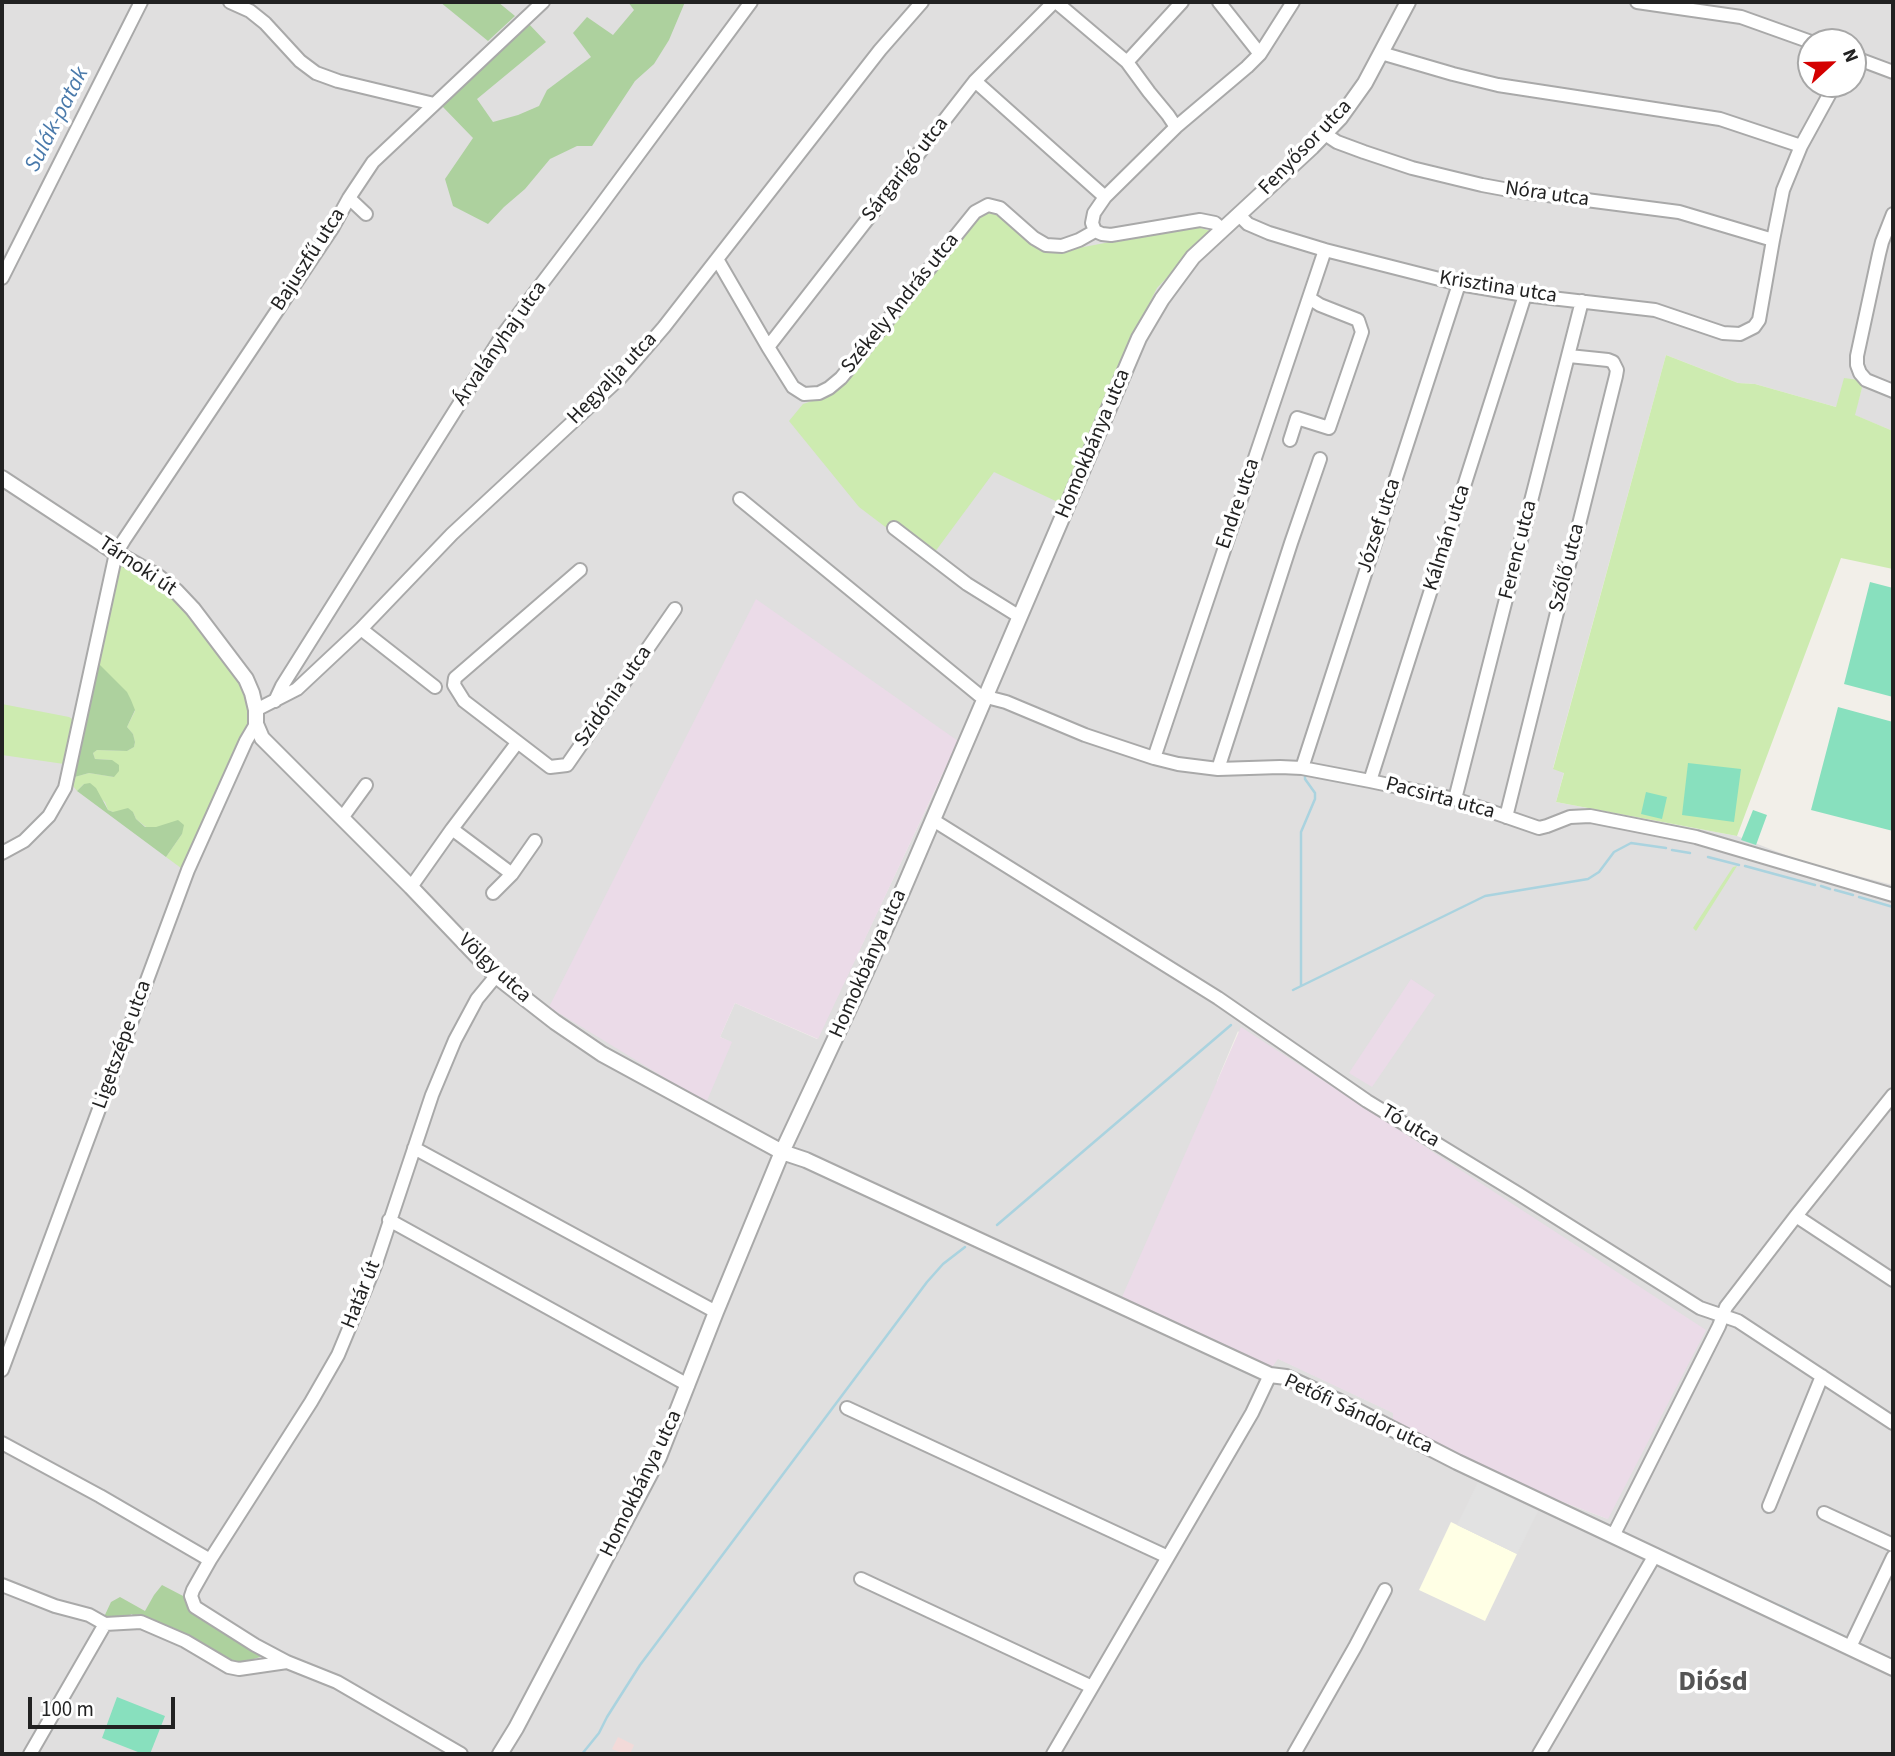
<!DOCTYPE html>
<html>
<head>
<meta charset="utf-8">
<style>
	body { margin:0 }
	#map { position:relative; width:1895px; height:1756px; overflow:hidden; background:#f2efe9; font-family:"Source Sans 3",sans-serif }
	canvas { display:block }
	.frame { position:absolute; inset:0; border:4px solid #222; pointer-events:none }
	.north { position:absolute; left:1797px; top:28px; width:70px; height:70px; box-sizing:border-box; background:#fff; border:2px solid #a7a7a7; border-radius:50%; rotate:68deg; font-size:19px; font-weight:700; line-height:28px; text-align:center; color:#222 }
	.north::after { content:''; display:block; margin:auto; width:24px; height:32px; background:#d40000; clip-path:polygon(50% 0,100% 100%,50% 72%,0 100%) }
	.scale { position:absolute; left:28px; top:1697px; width:147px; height:32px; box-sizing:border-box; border:4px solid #222; border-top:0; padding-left:9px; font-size:21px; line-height:24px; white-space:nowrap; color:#222; -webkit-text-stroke:5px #fff; paint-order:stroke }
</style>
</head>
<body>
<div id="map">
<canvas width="1895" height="1756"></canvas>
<div class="frame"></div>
<div class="north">N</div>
<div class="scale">100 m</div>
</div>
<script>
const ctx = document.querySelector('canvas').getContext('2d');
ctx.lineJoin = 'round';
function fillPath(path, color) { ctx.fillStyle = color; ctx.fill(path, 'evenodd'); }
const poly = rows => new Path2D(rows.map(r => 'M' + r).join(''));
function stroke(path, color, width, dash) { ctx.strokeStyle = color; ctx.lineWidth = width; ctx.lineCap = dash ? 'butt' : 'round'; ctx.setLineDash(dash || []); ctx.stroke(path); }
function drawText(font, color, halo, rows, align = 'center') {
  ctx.font = font + ' "Source Sans 3",sans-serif'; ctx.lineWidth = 7; ctx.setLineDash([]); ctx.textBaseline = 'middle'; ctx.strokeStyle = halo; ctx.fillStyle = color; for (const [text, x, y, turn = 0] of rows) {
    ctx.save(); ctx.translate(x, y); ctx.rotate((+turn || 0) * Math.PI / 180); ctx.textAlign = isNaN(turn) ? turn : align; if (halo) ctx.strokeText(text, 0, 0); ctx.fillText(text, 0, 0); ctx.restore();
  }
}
fillPath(poly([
	[2,2,1893,2,1893,431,1854,415,1862,388,1836,407,1755,384,1738,383,1666,355,1553,768,1564,772,1556,802,1737,836,1801,861,1893,885,1893,1754,2,1754],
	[1811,42,1853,42,1853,84,1811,84],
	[958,742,817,1039,735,1003,720,1037,731,1042,549,1007],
	[1238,1031,1608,1519,1539,1493,1393,1423,1394,1413,1277,1358,1272,1367,1217,1081]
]), '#e0dfdf');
fillPath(poly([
	[618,1737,634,1745,630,1754,624,1754,612,1749]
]), '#f2dad9');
fillPath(poly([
	[756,599,958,741,818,1039,735,1003,720,1037,732,1042,706,1103,549,1007],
	[1411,979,1435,995,1372,1087,1349,1073],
	[1241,1027,1706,1330,1608,1519,1539,1493,1393,1423,1393,1413,1278,1359,1272,1367,1122,1297]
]), '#ebdbe8');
fillPath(poly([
	[1451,1522,1517,1554,1485,1621,1419,1590]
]), '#ffffe5');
fillPath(poly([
	[987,211,999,213,1063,251,1193,226,1211,231,1157,288,1125,352,1062,504,994,472,929,560,859,507,789,421,803,404,821,398,976,212],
	[1666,355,1738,383,1755,384,1836,407,1844,378,1859,380,1862,388,1855,415,1893,431,1893,569,1841,558,1737,836,1556,802,1564,773,1553,769],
	[122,563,157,582,182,604,241,684,247,696,249,708,248,724,181,868,166,857,182,834,156,827,146,827,136,819,133,812,113,812,108,810,105,802,84,784,77,791,70,782,71,778,89,773,114,777,112,760,95,759,93,753,97,750,127,751,134,747,135,742,133,734,127,727,135,711,97,662,119,564],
	[2,704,69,717,74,720,64,764,2,755],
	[1737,866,1696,931,1693,928,1733,867]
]), '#cdebb0');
fillPath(poly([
	[440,2,498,2,515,16,488,41],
	[628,2,685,2,669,40,654,64,635,81,592,146,577,146,550,159,525,189,504,207,488,224,453,206,445,179,473,138,441,105,528,23,546,42,477,99,493,122,518,115,539,106,547,90,591,57,573,33,587,17,613,35,634,10],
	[97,662,127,692,131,700,135,710,127,727,133,734,135,742,134,747,127,751,97,750,93,753,95,759,112,760,119,765,119,771,114,777,89,773,71,778],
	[90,783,96,788,108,810,113,812,128,808,133,812,136,819,145,827,156,827,178,820,184,825,182,834,166,857,77,791,84,784],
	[162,1585,185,1597,262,1653,260,1657,229,1667,136,1620,132,1614,116,1622,104,1617,111,1602,120,1597,145,1611,154,1595]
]), '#add19e');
fillPath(poly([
	[1870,582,1893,588,1893,697,1844,684],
	[1838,707,1893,722,1893,831,1811,810],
	[1688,763,1741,769,1734,822,1682,815],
	[1646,792,1667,797,1662,819,1641,814],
	[1753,810,1767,815,1756,845,1741,840],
	[117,1697,165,1716,150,1754,143,1754,102,1738]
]), '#88e0be');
fillPath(poly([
	[1478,1482,1538,1511,1517,1554,1457,1525]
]), '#e2e2e2');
stroke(poly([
	[2,264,12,245],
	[1672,850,1690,853],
	[1708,857,1739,865],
	[1745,866,1815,885],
	[1821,886,1830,889],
	[1835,890,1853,895],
	[1859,897,1893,907],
	[1301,986,1301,832,1315,799,1315,793,1305,779,1305,773],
	[1293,990,1485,896,1588,879,1599,872,1614,852,1631,843,1666,848],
	[997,1225,1231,1025],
	[1746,1590,1754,1594],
	[1756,1595,1776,1605],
	[1780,1606,1807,1619],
	[1816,1623,1849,1639],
	[1858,1643,1893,1660],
	[582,1754,599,1733,607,1717,640,1665,927,1282,943,1264,965,1247]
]), '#aad3df', 2.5);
const minor = poly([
	[230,2,250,11,265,23,300,61,316,73,338,81,434,104],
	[1056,2,1127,62,1149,92,1168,115,1176,127],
	[1219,2,1260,54],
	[1637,2,1741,17,1811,42],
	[1381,53,1453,74,1498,85,1720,119,1801,146],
	[1853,57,1893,72],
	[1127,62,1182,2],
	[975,81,1105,197],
	[1325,134,1337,142,1364,152,1412,168,1482,185,1509,190,1679,212,1773,240],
	[349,198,366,214],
	[1893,214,1882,242,1879,254,1857,356,1857,365,1860,373,1866,380,1893,391],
	[1239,215,1248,224,1269,233,1325,250,1459,284,1525,295,1655,310,1723,333,1740,334,1754,327,1759,320,1773,240,1783,190,1801,146,1835,84],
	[1222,229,1215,223,1200,220,1111,235,1102,234,1095,231,1092,223,1094,213,1105,197,1176,127,1247,67,1260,54,1293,2],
	[717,259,768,347,793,387,804,394,819,393,829,388,841,378,975,212,988,205,1000,208,1034,238,1046,245,1062,246,1079,240,1095,231],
	[2,278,141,2],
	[768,347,975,81,1054,2],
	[1290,440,1297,418,1329,428,1362,332,1358,320,1320,305,1309,298],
	[740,499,979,695,1006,702,1085,735,1154,758,1178,764,1218,769,1280,767,1302,768,1370,781,1455,799,1539,828,1547,826,1570,817,1590,816,1696,837,1893,895],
	[894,528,967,584,1020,617],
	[580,570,455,678,454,685,464,701,550,767,567,765,675,609],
	[361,629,435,687],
	[275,701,282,686,502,336,593,216,751,2],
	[256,710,297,689,361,629,452,534,620,378,664,327,880,50,922,2],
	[1154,758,1325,250],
	[1302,768,1459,284],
	[1218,769,1291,543,1320,459],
	[1370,781,1525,295],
	[1455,799,1582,301],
	[1506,817,1616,376,1617,370,1613,362,1608,360,1569,356],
	[342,818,366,785],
	[933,820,1218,998,1367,1101,1519,1194,1700,1308,1738,1321,1893,1423],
	[452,829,512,874],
	[2,853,24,841,49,816,65,788,116,553,124,540,333,227,349,198,373,162,543,2],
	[411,887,452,829,517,743],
	[493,893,512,874,535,841],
	[414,1148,716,1312],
	[1796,1216,1893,1280],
	[389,1220,688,1385],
	[2,1370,188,870,246,741,256,724],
	[847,1408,1168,1557],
	[2,1443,100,1496,210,1560],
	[1769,1506,1822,1376],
	[1824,1513,1893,1545],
	[1613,1536,1719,1326,1726,1307,1796,1216,1893,1095],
	[861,1579,1092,1687],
	[2,1585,55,1606,89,1615,105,1624,141,1622,185,1641,229,1667,239,1669,287,1662],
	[1850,1647,1893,1557],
	[30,1754,105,1624],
	[461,1754,337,1682,287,1662,255,1645,195,1607,191,1596,193,1590,210,1560,311,1402,338,1355,375,1266,432,1095,455,1040,477,999,496,976],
	[1053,1754,1252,1413,1270,1375],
	[1294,1754,1355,1647,1385,1590],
	[1539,1754,1655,1555]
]);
const tertiary = poly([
	[2,478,116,553,157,576,176,591,193,609,246,679,252,693,256,710,256,724,262,738,411,887,496,976,555,1022,602,1054,782,1152,806,1160,1270,1375,1286,1377,1340,1402,1457,1462,1893,1668],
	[500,1754,516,1728,659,1457,716,1312,782,1152,855,996,902,892,1139,338,1162,299,1193,257,1312,147,1340,118,1365,83,1408,2]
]);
stroke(minor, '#a9a9a9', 16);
stroke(tertiary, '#a9a9a9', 18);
stroke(minor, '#fff', 12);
stroke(tertiary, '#fff', 14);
drawText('21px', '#222', '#fff', [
	["Fenyősor utca",1306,148,-46],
	["Sárgarigó utca",906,170,-52],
	["Nóra utca",1547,195,8],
	["Bajuszfű utca",309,260,-57],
	["Krisztina utca",1498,288,9],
	["Székely András utca",901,304,-51],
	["Árvalányhaj utca",501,344,-55],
	["Hegyalja utca",613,379,-46],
	["Homokbánya utca",1094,444,-67],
	["Endre utca",1239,504,-71],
	["József utca",1380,526,-72],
	["Kálmán utca",1448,538,-72],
	["Ferenc utca",1519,550,-76],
	["Tárnoki út",137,567,34],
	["Szőlő utca",1568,568,-76],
	["Szidónia utca",614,697,-55],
	["Pacsirta utca",1440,799,15],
	["Homokbánya utca",869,964,-66],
	["Völgy utca",494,969,43],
	["Ligetszépe utca",123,1045,-70],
	["Tó utca",1410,1127,31],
	["Határ út",362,1295,-68],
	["Petőfi Sándor utca",1358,1415,25],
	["Homokbánya utca",642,1484,-64]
]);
drawText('italic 23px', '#4a7aab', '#fff', [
	["Sulák-patak",58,120,-63]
]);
drawText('bold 28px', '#555', '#fff', [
	["Diósd",1713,1684]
]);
</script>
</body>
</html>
